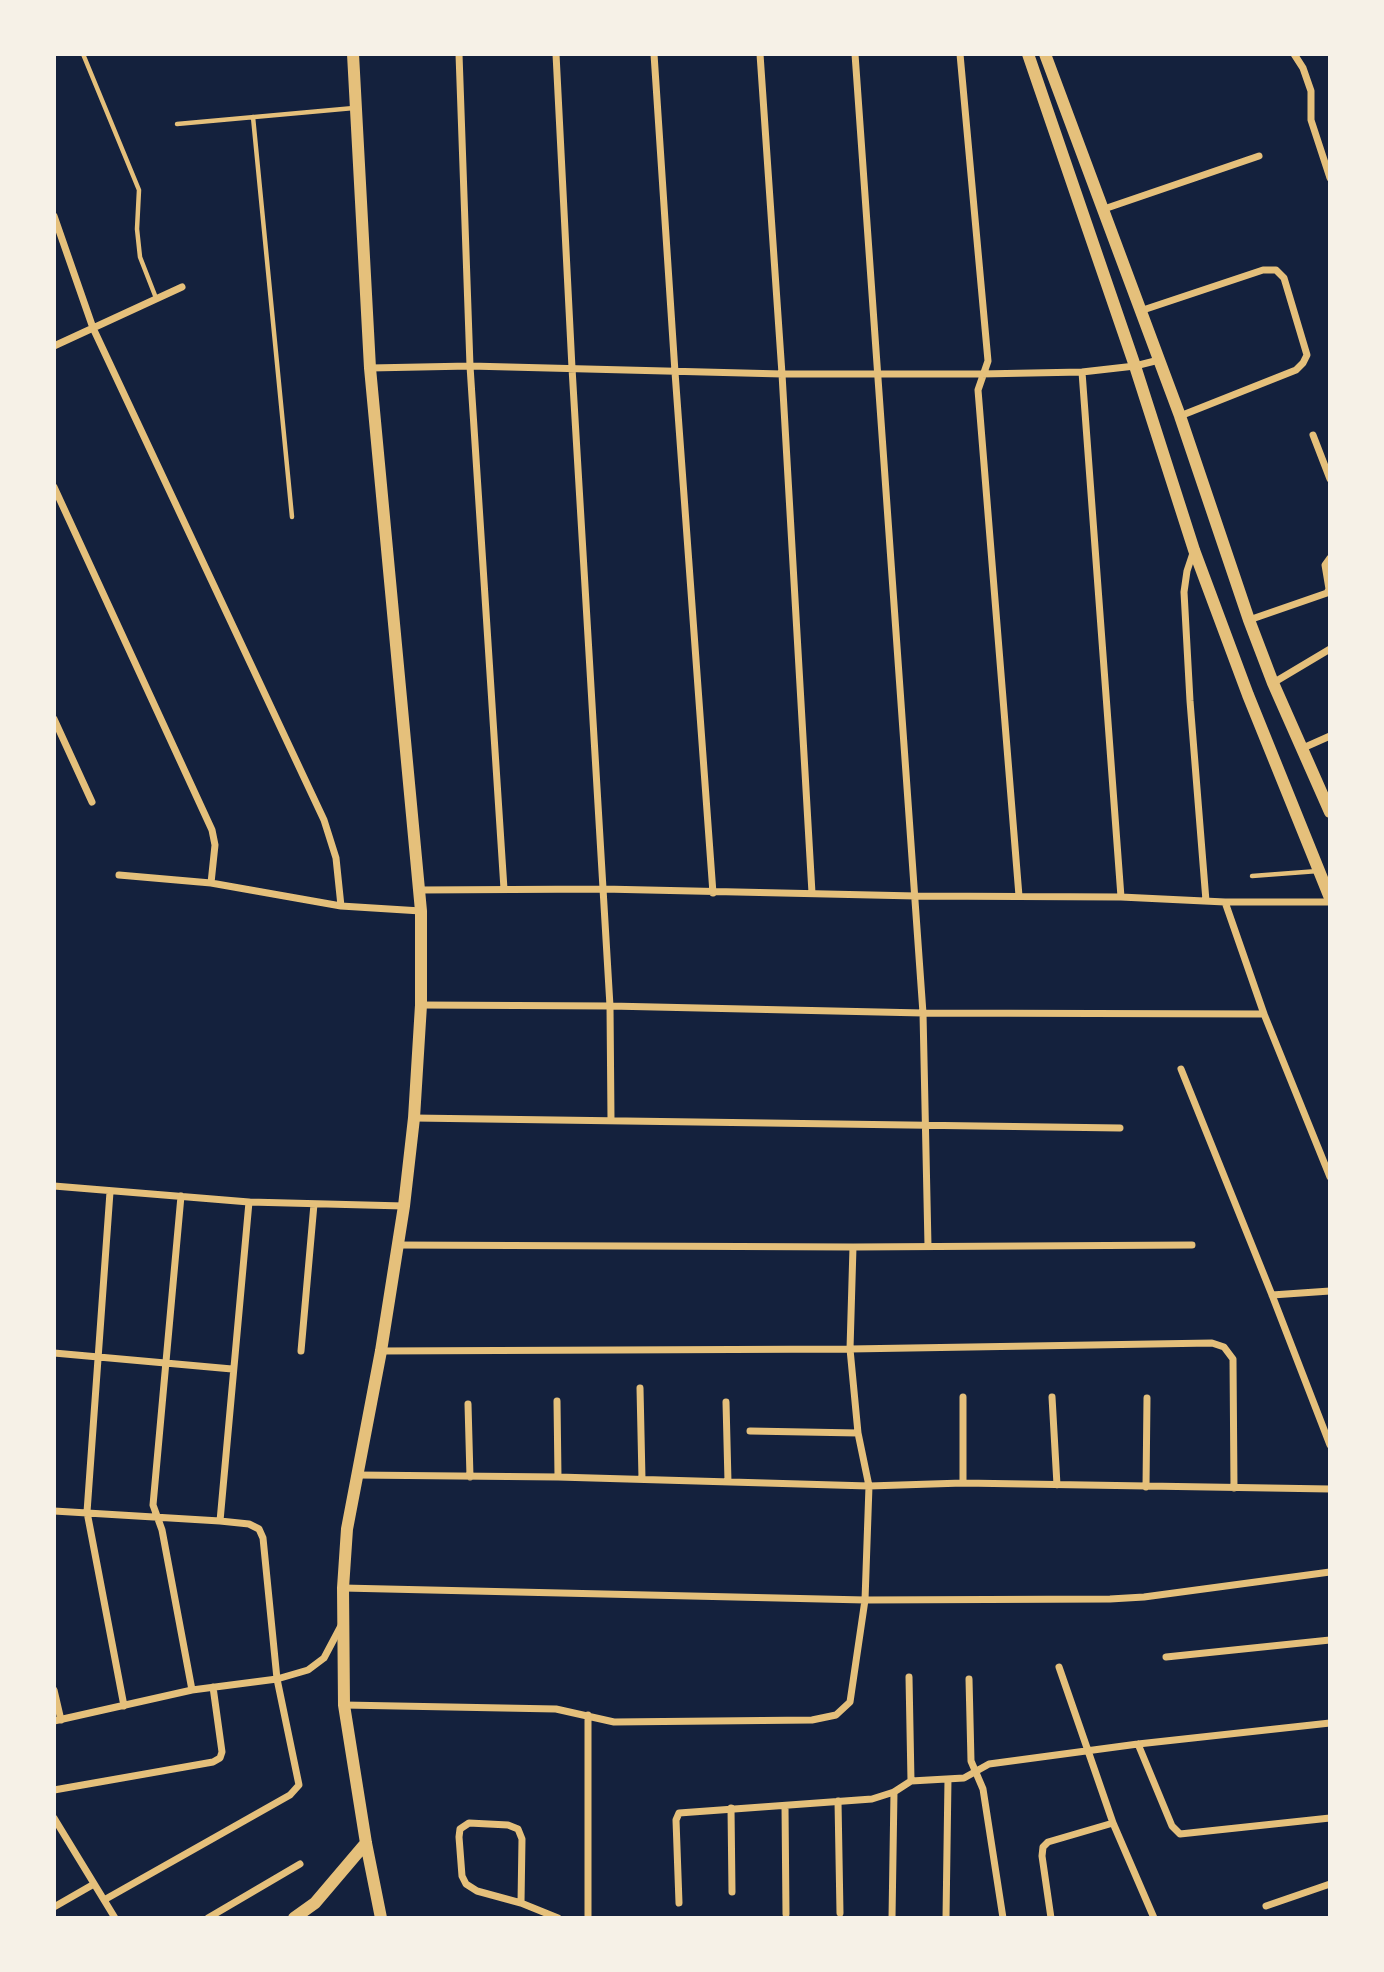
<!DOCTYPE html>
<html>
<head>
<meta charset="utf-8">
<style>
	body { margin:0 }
	#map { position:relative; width:1384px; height:1972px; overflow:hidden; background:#14213d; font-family:"Sofia Sans Condensed",sans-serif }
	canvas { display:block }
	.frame { position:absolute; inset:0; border:56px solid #f6f1e7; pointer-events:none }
</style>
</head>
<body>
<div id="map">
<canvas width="1384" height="1972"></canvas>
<div class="frame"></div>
</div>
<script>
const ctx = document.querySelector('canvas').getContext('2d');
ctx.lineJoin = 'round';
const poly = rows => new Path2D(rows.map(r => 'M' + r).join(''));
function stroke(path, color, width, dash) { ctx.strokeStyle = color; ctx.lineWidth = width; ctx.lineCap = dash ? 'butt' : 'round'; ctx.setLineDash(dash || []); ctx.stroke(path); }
stroke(poly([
	[83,54,139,190,137,229,140,257,156,298],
	[253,117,292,517],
	[177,124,354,108],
	[1252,876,1318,871]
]), '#e5c07b', 4.5);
stroke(poly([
	[459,54,470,366,504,889],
	[556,54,572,368,610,1006,611,1119],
	[654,54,675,372,713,893],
	[760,54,782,374,812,893],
	[855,54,923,1013,928,1246],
	[960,54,988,361,978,390,1019,896],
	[1294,54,1303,68,1311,91,1311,120,1330,178],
	[1104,209,1259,156],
	[54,216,93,328,324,820,336,858,341,906],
	[1140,311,1263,270,1276,270,1284,278,1307,355,1303,363,1296,370,1180,416],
	[54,346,182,287],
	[370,368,470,366,782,374,981,374,1082,372,1135,366,1159,360],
	[1082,372,1121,897],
	[1313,435,1330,479],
	[54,487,212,830,215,845,211,883],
	[1194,550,1187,571,1184,592,1190,701,1206,901],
	[1249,620,1327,593,1329,589,1325,565,1330,558],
	[1273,683,1330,649],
	[54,719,92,802],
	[1303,748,1330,736],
	[119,875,211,883,341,906,421,911],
	[420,890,603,889,916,896,1121,897,1225,902,1330,902],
	[1225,902,1264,1014,1330,1177],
	[421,1005,610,1006,923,1013,1264,1014],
	[1181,1069,1272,1295,1330,1445],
	[414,1118,1120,1128],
	[54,1186,249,1202,404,1206],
	[110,1192,87,1512,124,1706],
	[181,1196,153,1505,162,1530,192,1690],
	[397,1245,853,1247,1192,1245],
	[1272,1295,1330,1291],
	[301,1351,314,1204],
	[381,1351,850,1349,1212,1343,1224,1347,1233,1359,1234,1488],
	[54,1353,232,1369],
	[640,1388,642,1479],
	[1052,1397,1057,1485],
	[557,1401,558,1477],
	[726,1402,728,1482],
	[468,1404,470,1477],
	[750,1431,858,1433],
	[357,1475,558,1477,869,1486,963,1483,1330,1489],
	[963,1483,963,1397],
	[1146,1487,1147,1398],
	[54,1511,220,1521,249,1524,259,1529,263,1538,277,1679,299,1785,290,1795,104,1900],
	[220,1521,249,1202],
	[343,1588,865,1600,1110,1599,1144,1597,1330,1572],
	[1166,1657,1330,1640],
	[1059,1667,1113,1823,1154,1918],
	[909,1677,911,1781],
	[969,1679,971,1761,983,1789,1003,1918],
	[54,1690,61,1720],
	[344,1705,556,1709,614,1722,812,1720,836,1715,850,1702,865,1600,869,1486,858,1433,850,1349,853,1247],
	[588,1715,588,1918],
	[54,1721,192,1690,277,1679,308,1670,324,1658,342,1624],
	[1138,1744,1172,1826,1180,1834,1330,1818],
	[54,1790,213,1762,220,1758,222,1752,213,1687],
	[838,1801,840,1913],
	[785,1806,786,1914],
	[731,1808,732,1892],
	[54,1818,115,1918],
	[521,1903,522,1839,518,1829,508,1825,469,1823,460,1829,459,1837,462,1876,466,1884,477,1891,521,1903,558,1918],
	[679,1903,676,1820,679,1813,872,1799,894,1792,911,1781,964,1778,989,1764,1138,1744,1330,1723],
	[1266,1906,1330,1884],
	[54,1907,94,1884],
	[208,1918,300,1864],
	[892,1918,894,1792],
	[946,1918,948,1779],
	[1051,1918,1042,1856,1043,1847,1048,1842,1113,1823]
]), '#e5c07b', 7);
stroke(poly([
	[353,54,370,368,421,911,421,1005,414,1118,404,1206,381,1351,347,1529,343,1588,344,1705,366,1843,381,1918],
	[1028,54,1135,366,1194,550,1248,695,1330,898],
	[1045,54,1180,416,1249,620,1273,683,1330,812],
	[294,1918,315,1903,366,1843]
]), '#e5c07b', 12);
</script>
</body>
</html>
